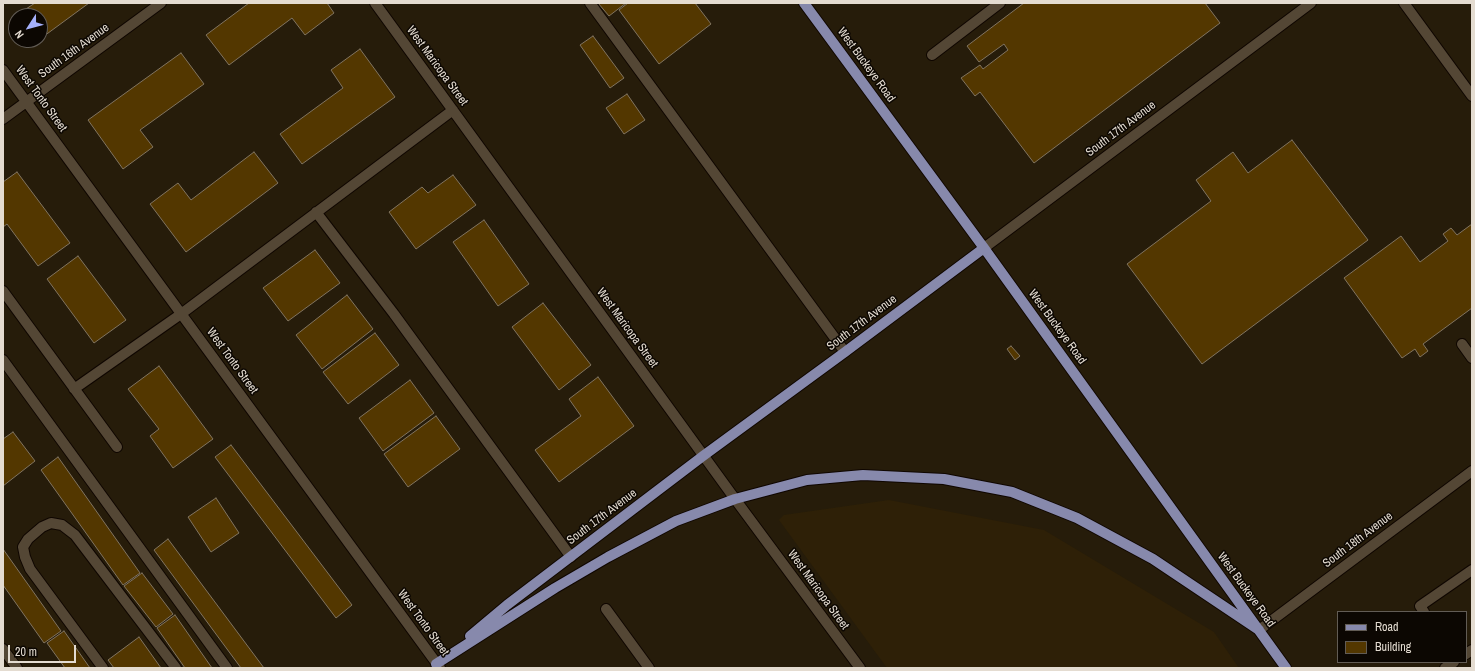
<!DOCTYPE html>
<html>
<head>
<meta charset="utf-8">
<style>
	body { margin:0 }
	#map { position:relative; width:1475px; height:671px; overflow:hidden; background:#261c0a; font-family:"Archivo Narrow",sans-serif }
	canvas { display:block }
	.frame { position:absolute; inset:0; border:4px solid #e4dcd1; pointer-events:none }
	.legend { position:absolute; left:1337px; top:611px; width:130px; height:52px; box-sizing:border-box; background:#0c0702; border:1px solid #625c55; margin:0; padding:5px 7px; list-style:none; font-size:12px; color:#e4dcd1 }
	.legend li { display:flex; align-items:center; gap:8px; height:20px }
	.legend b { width:20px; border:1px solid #625c55 }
	.north { position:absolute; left:8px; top:8px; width:40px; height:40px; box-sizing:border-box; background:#0c0702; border:1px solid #625c55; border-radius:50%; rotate:234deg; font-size:11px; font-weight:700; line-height:16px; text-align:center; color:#e4dcd1 }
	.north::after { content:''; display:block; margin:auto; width:14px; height:18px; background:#a5b1fc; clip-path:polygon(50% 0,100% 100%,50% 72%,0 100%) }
	.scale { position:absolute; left:8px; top:645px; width:68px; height:18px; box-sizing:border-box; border:2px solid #e4dcd1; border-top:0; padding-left:5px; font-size:12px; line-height:14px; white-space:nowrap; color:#e4dcd1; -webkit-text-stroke:3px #0c0702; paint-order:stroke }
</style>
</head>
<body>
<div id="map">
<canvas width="1475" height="671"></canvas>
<div class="frame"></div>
<ul class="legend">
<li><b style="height:5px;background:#8789ac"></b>Road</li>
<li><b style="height:11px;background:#533700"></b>Building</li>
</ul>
<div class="north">N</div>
<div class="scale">20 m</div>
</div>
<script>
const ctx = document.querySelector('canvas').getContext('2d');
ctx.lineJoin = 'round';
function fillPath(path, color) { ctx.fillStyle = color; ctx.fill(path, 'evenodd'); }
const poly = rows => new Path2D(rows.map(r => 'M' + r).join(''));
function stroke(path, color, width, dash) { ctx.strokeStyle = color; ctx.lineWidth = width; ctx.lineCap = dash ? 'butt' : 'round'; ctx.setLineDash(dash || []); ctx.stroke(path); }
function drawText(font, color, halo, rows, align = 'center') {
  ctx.font = font + ' "Archivo Narrow",sans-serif'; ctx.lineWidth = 3; ctx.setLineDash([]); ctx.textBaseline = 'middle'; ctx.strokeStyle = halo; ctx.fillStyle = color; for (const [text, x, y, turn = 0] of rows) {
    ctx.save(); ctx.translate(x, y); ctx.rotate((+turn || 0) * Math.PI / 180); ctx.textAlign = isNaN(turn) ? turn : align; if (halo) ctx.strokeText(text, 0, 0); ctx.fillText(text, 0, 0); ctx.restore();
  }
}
fillPath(poly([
	[889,500,1044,530,1214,632,1239,668,887,668,779,520,784,515]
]), '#2e2007');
const building = poly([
	[35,3,89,3,40,39,40,16,22,16,20,13,35,3],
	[249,3,327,3,334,13,305,35,292,18,229,65,206,35,249,3],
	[598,3,626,3,609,16,598,3],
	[628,3,695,3,711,24,659,64,619,10,628,3],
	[1024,3,1205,3,1220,23,1034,163,980,92,975,96,961,78,980,65,983,69,1008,50,1004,44,979,62,967,46,1024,3],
	[593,36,624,78,610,88,580,45,593,36],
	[360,49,395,97,302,164,280,134,343,88,331,70,360,49],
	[181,53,204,84,140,130,153,147,123,169,88,120,181,53],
	[627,94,645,120,624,134,606,108,627,94],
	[1292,140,1368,240,1202,364,1127,264,1211,201,1196,180,1233,152,1248,173,1292,140],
	[254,152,278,183,186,252,150,204,178,183,191,200,254,152],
	[17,172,70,243,38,266,7,224,3,227,3,182,17,172],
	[453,175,476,205,416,249,389,212,422,187,428,193,453,175],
	[484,220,529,284,498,306,453,242,484,220],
	[1472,224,1472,308,1423,344,1428,351,1420,357,1415,349,1402,358,1344,278,1401,236,1420,262,1448,241,1443,234,1451,228,1457,235,1472,224],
	[315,250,340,283,288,321,263,288,315,250],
	[78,256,126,320,94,343,47,279,78,256],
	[347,295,373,329,322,369,296,335,347,295],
	[543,303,591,365,559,390,512,327,543,303],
	[375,333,399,365,348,404,323,372,375,333],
	[1011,346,1020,356,1015,360,1007,349,1011,346],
	[159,366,213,439,173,468,150,436,159,429,128,389,159,366],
	[598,377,634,426,559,482,535,450,581,416,569,399,598,377],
	[410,380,434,413,383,451,359,418,410,380],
	[436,416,460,449,408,487,384,454,436,416],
	[13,432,35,461,3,486,3,439,13,432],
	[231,445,352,605,336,618,215,457,231,445],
	[58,457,140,573,123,585,41,470,58,457],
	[216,498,239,533,211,552,188,517,216,498],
	[168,539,264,668,241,668,154,550,168,539],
	[3,549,61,631,44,643,3,585,3,549],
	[142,573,173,614,156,627,124,586,142,573],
	[175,615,212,668,185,668,157,628,175,615],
	[64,631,90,668,65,668,47,643,64,631],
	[139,637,161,668,114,668,108,660,139,637]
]);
fillPath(building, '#533700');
stroke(building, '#817460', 1);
const minor = poly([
	[375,3,735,499,860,668],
	[590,3,845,352],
	[1404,3,1472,96],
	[932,55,1000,3],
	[3,70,440,668],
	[3,119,161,3],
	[316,212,394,314,571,557],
	[984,248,1311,3],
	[3,291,117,447],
	[1462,344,1472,358],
	[3,360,227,668],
	[74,389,181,314,453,110],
	[606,609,649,668],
	[1424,612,1420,606,1472,570],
	[1259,630,1472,471],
	[3,649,17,668],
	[1466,654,1472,650],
	[103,668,30,569,25,557,23,547,28,539,42,527,51,523,62,525,75,535,176,668],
	[1445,668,1454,662]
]);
const major = poly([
	[804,3,984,248,1286,668],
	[470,636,507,605,703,456,845,352,984,248],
	[436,664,555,588,608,557,676,521,735,499,807,480,863,475,944,479,1012,492,1077,518,1153,559,1259,630]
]);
stroke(minor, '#0f0600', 12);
stroke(major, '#0f0600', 12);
stroke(minor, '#544735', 10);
stroke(major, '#8789ac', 10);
drawText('12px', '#e4dcd1', '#0c0702', [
	["South 16th Avenue",74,51,-36],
	["West Buckeye Road",866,65,54],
	["West Maricopa Street",437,66,54],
	["West Tonto Street",41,99,54],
	["South 17th Avenue",1121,129,-37],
	["South 17th Avenue",862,323,-37],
	["West Buckeye Road",1057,327,54],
	["West Maricopa Street",627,328,54],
	["West Tonto Street",232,361,54],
	["South 17th Avenue",602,517,-37],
	["South 18th Avenue",1358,540,-37],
	["West Maricopa Street",818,590,54],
	["West Buckeye Road",1246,590,54],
	["West Tonto Street",423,623,54]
]);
</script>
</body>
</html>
